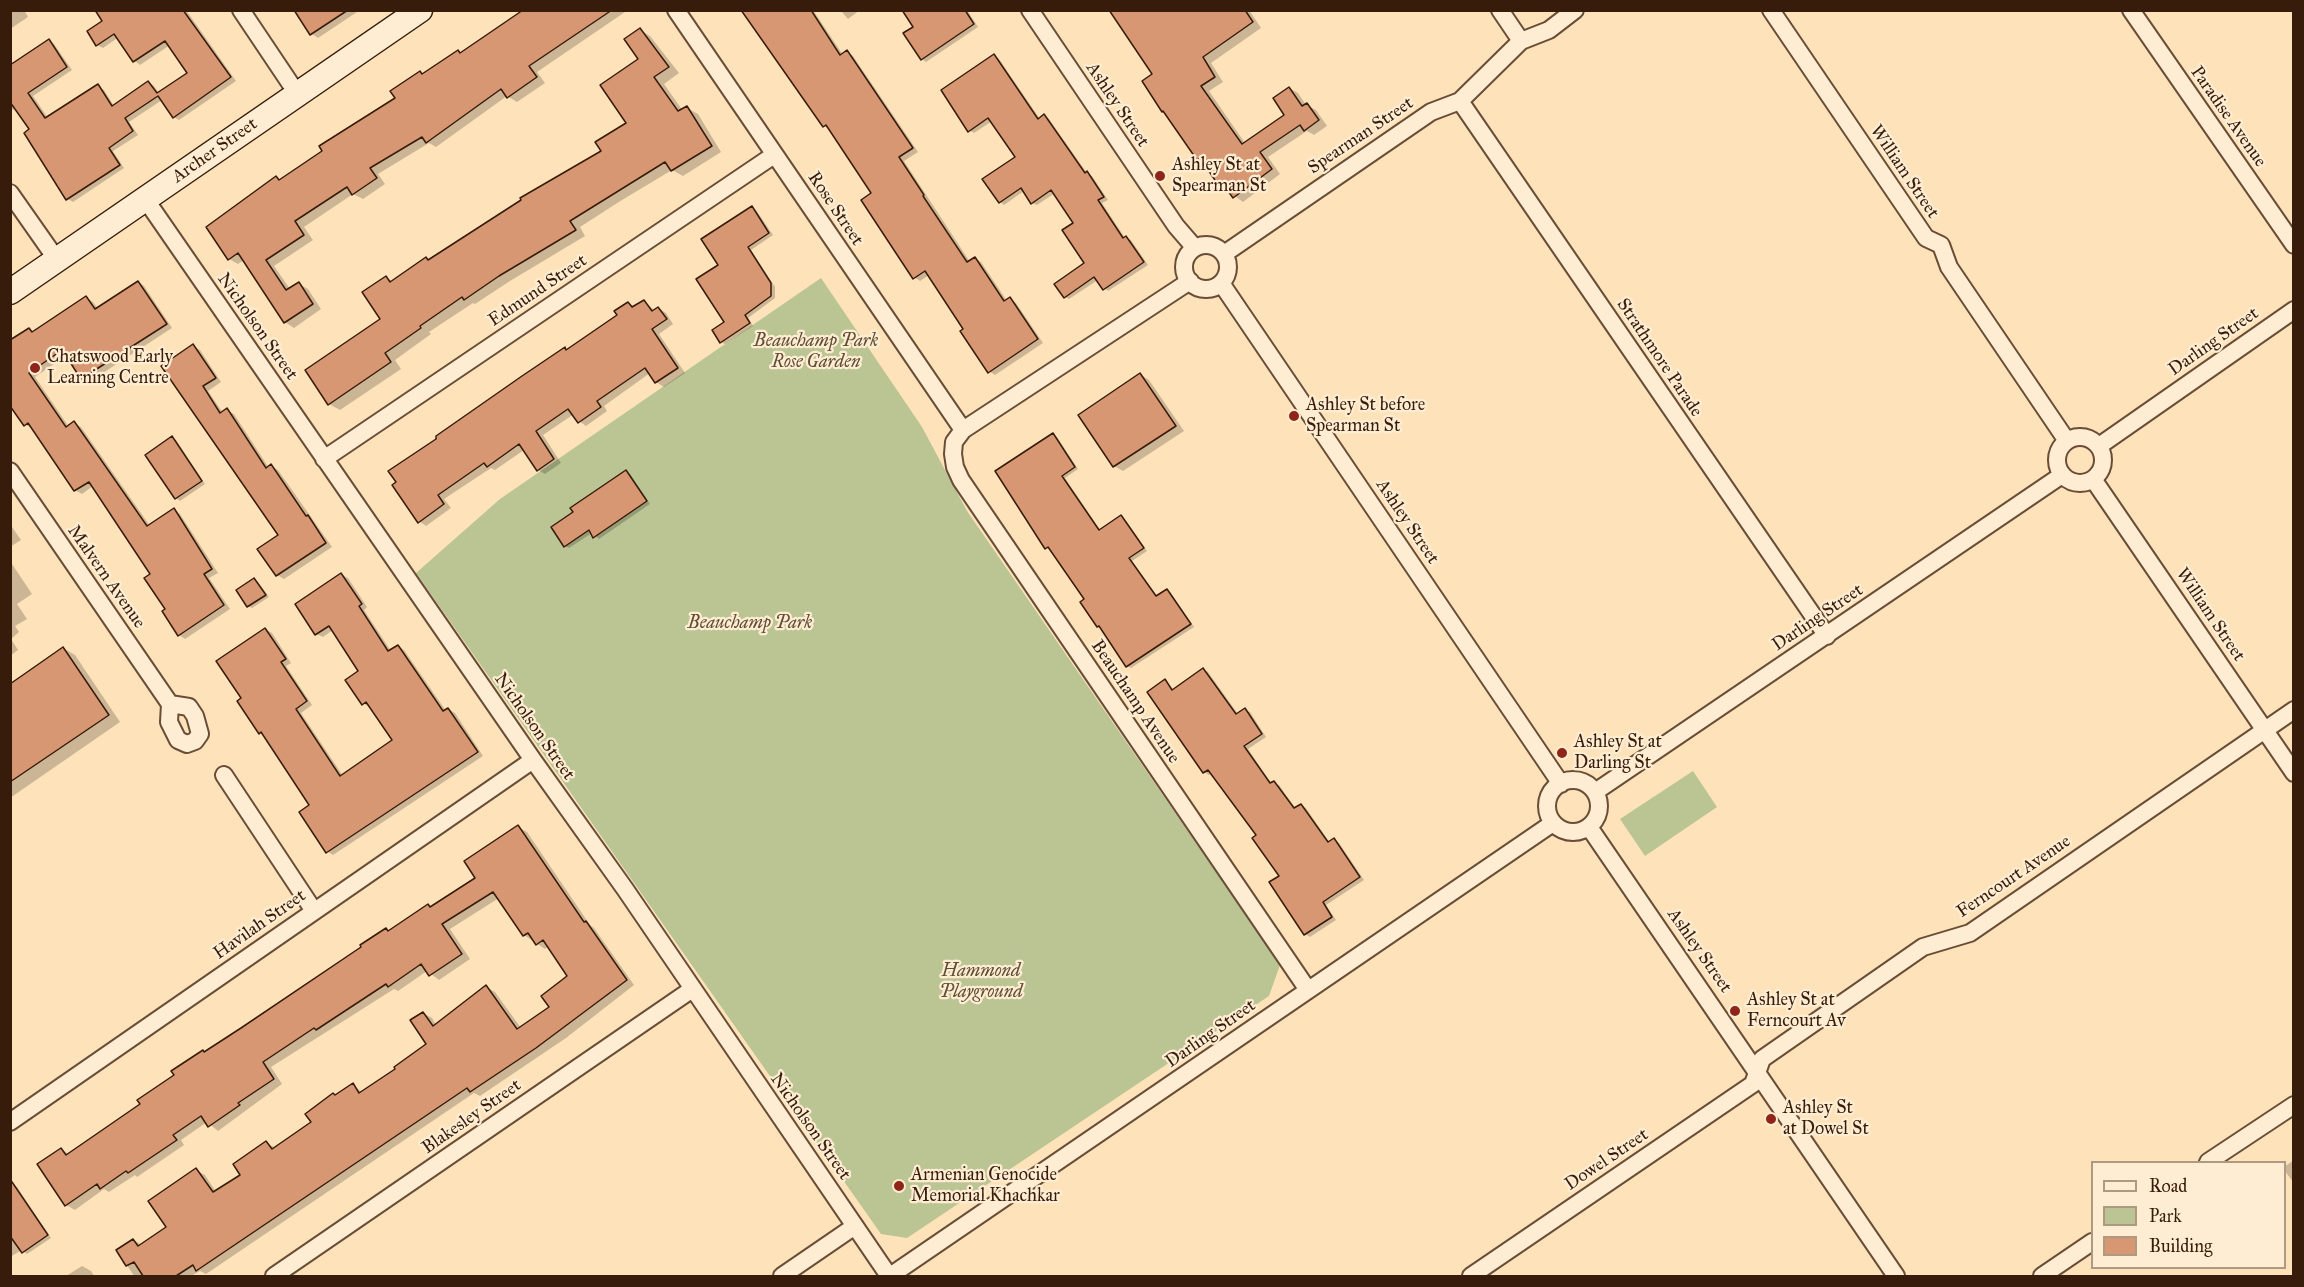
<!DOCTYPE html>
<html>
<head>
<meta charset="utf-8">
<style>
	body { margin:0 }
	#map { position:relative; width:2304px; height:1287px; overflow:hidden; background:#fee3ba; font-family:"IM FELL Great Primer",serif }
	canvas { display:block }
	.frame { position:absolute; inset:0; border:12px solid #371b0b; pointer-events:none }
	.legend { position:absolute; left:2091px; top:1161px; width:195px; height:108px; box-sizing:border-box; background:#feedd2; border:2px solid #ae9982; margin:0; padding:8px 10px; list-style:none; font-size:18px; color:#371b0b }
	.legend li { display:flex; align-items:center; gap:12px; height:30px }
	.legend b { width:30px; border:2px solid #ae9982 }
</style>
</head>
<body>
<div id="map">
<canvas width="2304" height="1287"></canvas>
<div class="frame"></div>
<ul class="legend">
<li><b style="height:8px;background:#feedd2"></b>Road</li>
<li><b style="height:16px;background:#bbc493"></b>Park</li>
<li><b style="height:16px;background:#d89773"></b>Building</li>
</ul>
</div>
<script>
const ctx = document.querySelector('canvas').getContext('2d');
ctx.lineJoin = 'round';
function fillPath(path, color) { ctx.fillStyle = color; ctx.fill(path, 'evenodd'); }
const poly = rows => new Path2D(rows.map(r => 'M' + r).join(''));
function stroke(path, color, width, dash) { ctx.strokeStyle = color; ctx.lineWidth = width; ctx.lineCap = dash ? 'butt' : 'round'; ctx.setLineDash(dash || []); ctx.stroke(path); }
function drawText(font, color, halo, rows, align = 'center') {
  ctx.font = font + ' "IM FELL Great Primer",serif'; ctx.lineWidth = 4.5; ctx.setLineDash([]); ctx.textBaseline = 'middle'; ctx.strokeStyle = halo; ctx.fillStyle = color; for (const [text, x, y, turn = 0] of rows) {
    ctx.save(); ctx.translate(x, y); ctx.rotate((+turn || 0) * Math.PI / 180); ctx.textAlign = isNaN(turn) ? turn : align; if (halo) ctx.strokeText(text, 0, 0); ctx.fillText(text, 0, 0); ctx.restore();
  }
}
fillPath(poly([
	[821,278,922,427,967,511,1280,965,1269,996,907,1238,881,1234,416,573,500,499],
	[1693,771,1717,807,1645,856,1620,819]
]), '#bbc493');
fillPath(poly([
	[10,10,24,10,28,17,10,29],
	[97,10,186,10,236,81,179,120,174,117,162,100,129,122,138,135,113,151,124,168,73,202,68,199,31,130,16,108,13,110,10,109,10,66,49,41,54,44,72,70,33,96,48,118,98,86,104,90,114,106,149,82,154,86,159,93,189,73,170,45,140,65,135,61,119,37,103,48,97,45,104,21],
	[296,10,360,10,318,38,312,34],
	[525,10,628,10,537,72,545,83,517,102,507,96,436,147,429,143,378,174,385,184,363,199,353,194,304,227,313,240,274,266,290,289,299,284,308,289,321,309,294,328,285,322,244,260,238,264,229,259,276,178,280,181,397,98,420,72,424,75,458,52,462,54],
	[747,10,813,10,843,55,847,52,853,56,918,152,904,161,970,262,975,258,981,262,1007,301,1010,299,1016,303,1043,343,995,375,989,371,965,329,929,275,920,281,914,277,873,193,830,130,824,126],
	[840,10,860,10,848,19],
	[904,10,967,10,978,27,926,62,922,59,915,27],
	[1110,10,1249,10,1261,28,1211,63,1223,82,1209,91,1245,143,1286,116,1289,88,1298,93,1306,105,1316,110,1327,126,1314,135,1307,131,1268,157,1280,174,1243,202,1220,185,1205,163,1198,159,1154,75],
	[640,30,650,36,679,73,664,84,683,111,687,108,698,114,721,152,683,176,672,170,622,200,580,227,585,236,510,281,475,304,473,303,429,332,431,334,395,360,401,369,340,410,329,404,383,320,386,277,393,282,603,152,628,123,640,60],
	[995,56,999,59,1040,119,1045,116,1049,119,1087,173,1092,176,1108,200,1102,203,1125,238,1131,240,1148,265,1108,291,1098,280,1069,299,1065,297,1086,264,1075,223,1055,193,1037,205,1032,203,1024,191,1004,205,1000,202,1017,158,992,121,974,133,969,130],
	[752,208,756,210,773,235,751,250,775,287,775,298,748,318,753,326,725,344,721,342,726,323,720,265],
	[138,282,144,286,172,328,89,382,83,378,67,355,35,377,69,427,74,423,81,427,150,526,174,510,180,514,218,573,209,578,230,609,185,639,179,635,152,575,93,486,82,494,75,490,32,428,26,425,29,329,34,333,86,298,93,302,98,309],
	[644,301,655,311,658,308,666,313,673,324,659,334,685,373,664,387,656,382,650,373,604,406,607,411,586,426,579,421,574,414,543,435,561,463,545,474,538,470,524,450,495,470,491,468,444,499,451,508,426,526,419,521,394,485,567,351,619,315,629,303,635,307],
	[193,346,200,350,221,382,208,391,223,413,227,410,234,414,269,468,271,466,278,470,332,547,284,579,277,575,280,536,163,366],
	[1140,374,1149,380,1184,431,1123,471,1114,466,1080,415],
	[1053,435,1057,437,1078,469,1065,478,1101,531,1121,517,1125,519,1147,551,1132,561,1158,597,1167,591,1171,593,1194,627,1131,668,1127,666,1103,629,1098,626,1086,599,1051,550,1046,548],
	[172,438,176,440,205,484,180,501,176,498],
	[626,472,630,474,650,504,599,539,592,533,569,548,565,546,575,512],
	[10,524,21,540,10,547],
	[10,561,32,594,17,604,27,619,15,626,19,632,11,639,18,650,10,656],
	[342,575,348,578,367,607,364,610,391,651,398,646,404,650,446,711,448,709,455,713,483,756,333,855,327,851,311,805,265,736,260,733,243,699,265,629,272,633,291,663,286,666,312,705,301,713,343,776,394,741,371,706,369,707,363,703,360,671,333,630,323,637,316,634],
	[254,579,258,582,269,597,252,608,248,606],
	[63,648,75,655,120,722,10,798,10,686],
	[1204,670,1208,672,1238,714,1245,710,1250,712,1266,737,1248,749,1272,784,1279,785,1296,809,1301,805,1306,808,1330,843,1334,840,1339,843,1364,880,1326,905,1336,920,1310,937,1305,934,1271,883,1281,876,1258,835,1212,773,1209,775,1204,772,1149,692,1165,681,1174,690],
	[518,827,527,832,590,925,594,928,634,985,566,1038,480,1096,474,1093,206,1274,200,1271,191,1276,134,1276,118,1251,134,1240,142,1245,168,1227,196,1170,205,1175,216,1192,242,1175,266,1143,276,1148,313,1122,336,1096,353,1085,363,1093,428,1045,423,1013,432,1018,436,1025,486,987,495,992,521,1028,551,1008,569,976,549,946,545,949,524,935,499,898,450,929,470,959,439,980,427,971,398,991,394,989,271,1067,282,1084,218,1131,207,1122,181,1140,184,1145,137,1177,135,1175,109,1192,104,1189,75,1210,66,1205,61,1149,69,1154,142,1105,205,1053,363,947,386,930,390,932,428,905,432,908,477,878],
	[2294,1160,2294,1183,2284,1170,2284,1167],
	[13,1185,17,1187,51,1238,27,1254,22,1250,10,1257,10,1186],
	[82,1266,91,1271,94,1276,66,1276]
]), '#0003');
const building = poly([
	[95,10,183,10,231,77,173,118,158,96,125,118,133,131,109,148,120,165,66,200,24,133,29,129,10,102,10,65,49,39,67,67,28,93,45,118,98,84,112,106,148,81,157,93,187,73,165,41,133,62,114,34,96,46,87,31,102,21,95,10],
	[294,10,348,10,310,35,294,10],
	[523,10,612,10,529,66,537,77,507,98,501,89,426,143,422,137,370,168,377,178,352,195,347,187,295,221,304,235,266,260,286,290,299,282,313,304,284,323,238,253,228,260,206,227,276,176,279,180,322,151,319,146,395,98,390,91,420,71,422,74,458,50,460,53,523,10],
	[741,10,811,10,840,55,847,50,913,148,899,157,924,195,923,196,967,262,975,257,1004,301,1010,297,1038,339,988,373,960,331,963,329,925,271,913,279,861,200,871,193,826,125,823,127,741,10],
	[902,10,965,10,974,24,921,60,903,33,913,27,902,10],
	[1109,10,1245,10,1253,22,1203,57,1215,77,1201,86,1242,144,1284,115,1273,98,1289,87,1302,106,1307,103,1319,120,1304,131,1300,125,1260,152,1272,169,1233,198,1223,184,1219,186,1200,158,1197,160,1163,111,1162,112,1142,81,1152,74,1109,10],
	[640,28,669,67,654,77,678,111,687,106,712,146,671,171,665,162,570,221,576,230,499,276,464,300,462,297,420,326,421,328,385,353,391,362,328,405,305,370,380,319,362,292,386,276,390,282,426,257,428,260,521,200,520,198,601,151,595,142,626,123,600,85,638,59,624,39,640,28],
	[994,54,1038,119,1044,114,1085,173,1087,171,1104,197,1098,200,1123,238,1126,236,1144,262,1103,290,1094,277,1064,298,1054,284,1084,263,1062,230,1073,223,1051,190,1031,204,1021,188,999,203,982,179,1015,157,988,118,968,132,941,90,994,54],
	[752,206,769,233,748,247,771,283,771,296,745,315,750,323,720,343,712,330,724,322,696,279,718,265,701,239,752,206],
	[138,281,167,324,81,379,62,350,29,373,66,427,74,421,147,526,174,508,212,569,204,574,224,605,178,636,162,611,165,609,144,578,150,574,89,482,74,491,28,423,24,426,10,406,10,340,29,328,32,332,86,296,95,309,138,281],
	[644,300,652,311,658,307,667,319,652,329,678,368,655,383,645,368,597,401,601,407,578,423,568,409,536,431,554,459,537,471,519,444,487,467,484,463,438,495,444,504,418,523,392,485,396,482,388,471,436,439,436,436,522,376,565,347,566,350,617,315,614,311,628,302,632,307,644,300],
	[193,344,216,378,203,386,220,413,227,408,266,468,271,464,306,516,308,515,326,543,276,576,257,549,278,535,161,366,193,344],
	[1140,373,1176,426,1113,467,1078,415,1140,373],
	[1053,433,1075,467,1062,476,1099,530,1121,515,1144,548,1129,558,1156,596,1167,589,1191,624,1126,667,1099,626,1097,627,1080,602,1084,599,1048,547,1045,549,995,471,1053,433],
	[172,436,202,481,175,499,145,455,172,436],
	[626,470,647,501,593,538,589,530,564,547,551,527,573,512,570,508,626,470],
	[341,573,362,604,359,606,388,651,398,645,443,711,448,708,478,752,326,853,299,812,309,805,261,732,259,734,237,701,241,698,216,661,265,628,286,659,281,662,307,701,296,709,340,776,392,740,366,702,362,705,345,680,358,671,329,626,315,635,295,604,341,573],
	[254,578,266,595,247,607,236,590,254,578],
	[63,647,109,715,10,782,10,684,63,647],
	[1203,668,1236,714,1245,708,1262,734,1244,746,1270,783,1274,781,1294,808,1301,804,1328,842,1334,838,1360,877,1323,902,1332,917,1304,935,1269,882,1279,876,1252,838,1256,835,1208,770,1203,773,1147,692,1165,679,1172,690,1203,668],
	[518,825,584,922,586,921,627,980,536,1048,470,1092,467,1088,196,1271,193,1265,176,1276,143,1276,134,1262,126,1266,116,1250,133,1239,138,1246,166,1227,148,1201,196,1168,213,1192,240,1175,233,1164,266,1141,272,1149,311,1122,305,1114,333,1093,335,1095,353,1083,359,1093,395,1069,394,1067,426,1044,410,1020,423,1012,433,1026,486,985,517,1029,549,1007,541,996,567,976,543,940,536,945,528,933,523,936,493,892,442,924,462,954,429,976,421,964,388,987,386,984,316,1030,314,1028,263,1062,274,1079,238,1103,240,1105,208,1127,201,1116,173,1135,177,1140,128,1173,126,1171,100,1189,97,1184,65,1206,37,1164,61,1148,66,1155,140,1104,137,1100,174,1075,171,1071,203,1050,204,1052,241,1028,361,947,360,945,386,928,388,931,428,904,430,907,475,878,464,861,518,825],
	[10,1179,48,1235,22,1253,10,1236,10,1179]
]);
fillPath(building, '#d89773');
stroke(building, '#371b0b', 1.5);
const street = poly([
	[241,10,298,95],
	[676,10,963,430],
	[1030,10,1176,226,1195,248],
	[1500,10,1521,41],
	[1771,10,1926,238,1941,245,1949,267,2067,441],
	[2131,10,2294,245],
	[1460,101,1827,636],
	[10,193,57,260],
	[146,200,533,760,625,889,889,1276],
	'1184 267a22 22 0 1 1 44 0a22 22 0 1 1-44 0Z',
	[1224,254,1431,112,1460,101,1521,41,1549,30,1575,10],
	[1190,281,963,430,954,442,953,454,955,467,961,480,1308,990],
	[1221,283,1561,784],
	'2057 460a23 23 0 1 1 46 0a23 23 0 1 1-46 0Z',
	[2099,446,2294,310],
	[324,459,774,155],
	[10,471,170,704,169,722,178,740,187,744,195,741,200,734,195,716,189,707,170,704],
	[2093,479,2294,773],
	[224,775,314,911],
	'1547 806a26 26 0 1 1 52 0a26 26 0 1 1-52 0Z',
	[1595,792,2062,475],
	[1589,827,1896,1276],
	[10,1122,533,760],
	[2208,1162,2294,1105],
	[274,1276,691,990],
	[782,1276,855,1226],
	[890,1276,1553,823],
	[1471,1276,1753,1084,1762,1059,1923,947,1970,933,2294,710],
	[2042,1276,2092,1242]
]);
const secondary = poly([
	[10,292,420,10]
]);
stroke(street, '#694d37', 20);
stroke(secondary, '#371b0b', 27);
stroke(street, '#feedd2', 16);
stroke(secondary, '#feedd2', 24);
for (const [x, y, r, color] of [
	[1160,176,6,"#8f2418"],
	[35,368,6,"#8f2418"],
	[1294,416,6,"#8f2418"],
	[1562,753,6,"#8f2418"],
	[1735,1011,6,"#8f2418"],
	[1771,1119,6,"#8f2418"],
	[899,1186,6,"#8f2418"]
]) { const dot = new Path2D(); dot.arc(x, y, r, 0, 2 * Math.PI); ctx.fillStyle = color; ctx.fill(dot); stroke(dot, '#feedd2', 2); }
drawText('18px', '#371b0b', '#feedd2', [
	["Ashley Street",1117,105,56],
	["Paradise Avenue",2228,117,55],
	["Spearman Street",1361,136,-34],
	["Archer Street",215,151,-35],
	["William Street",1904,172,56],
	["Rose Street",835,209,56],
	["Edmund Street",538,291,-34],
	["Nicholson Street",257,327,55],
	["Darling Street",2214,342,-35],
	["Strathmore Parade",1659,358,56],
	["Ashley Street",1407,522,56],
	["Malvern Avenue",106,577,55],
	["William Street",2210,615,56],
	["Darling Street",1818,618,-34],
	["Beauchamp Avenue",1135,702,56],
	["Nicholson Street",534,727,55],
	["Ferncourt Avenue",2014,877,-34],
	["Havilah Street",260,925,-35],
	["Ashley Street",1699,951,55],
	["Darling Street",1211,1034,-35],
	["Blakesley Street",472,1117,-35],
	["Nicholson Street",810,1127,55],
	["Dowel Street",1607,1160,-34]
]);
drawText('18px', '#371b0b', '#feedd2', [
	["Ashley St at",1172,166],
	["Spearman St",1172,187],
	["Chatswood Early",47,358],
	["Learning Centre",47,379],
	["Ashley St before",1306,406],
	["Spearman St",1306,427],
	["Ashley St at",1574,743],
	["Darling St",1574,764],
	["Ashley St at",1747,1001],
	["Ferncourt Av",1747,1022],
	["Ashley St",1783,1109],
	["at Dowel St",1783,1130],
	["Armenian Genocide",911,1176],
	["Memorial Khachkar",911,1197]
], 'left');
drawText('italic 18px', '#5f4e34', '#feedd2', [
	["Beauchamp Park",816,342],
	["Rose Garden",816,363],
	["Beauchamp Park",750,624],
	["Hammond",981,972],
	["Playground",981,993]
]);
</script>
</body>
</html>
